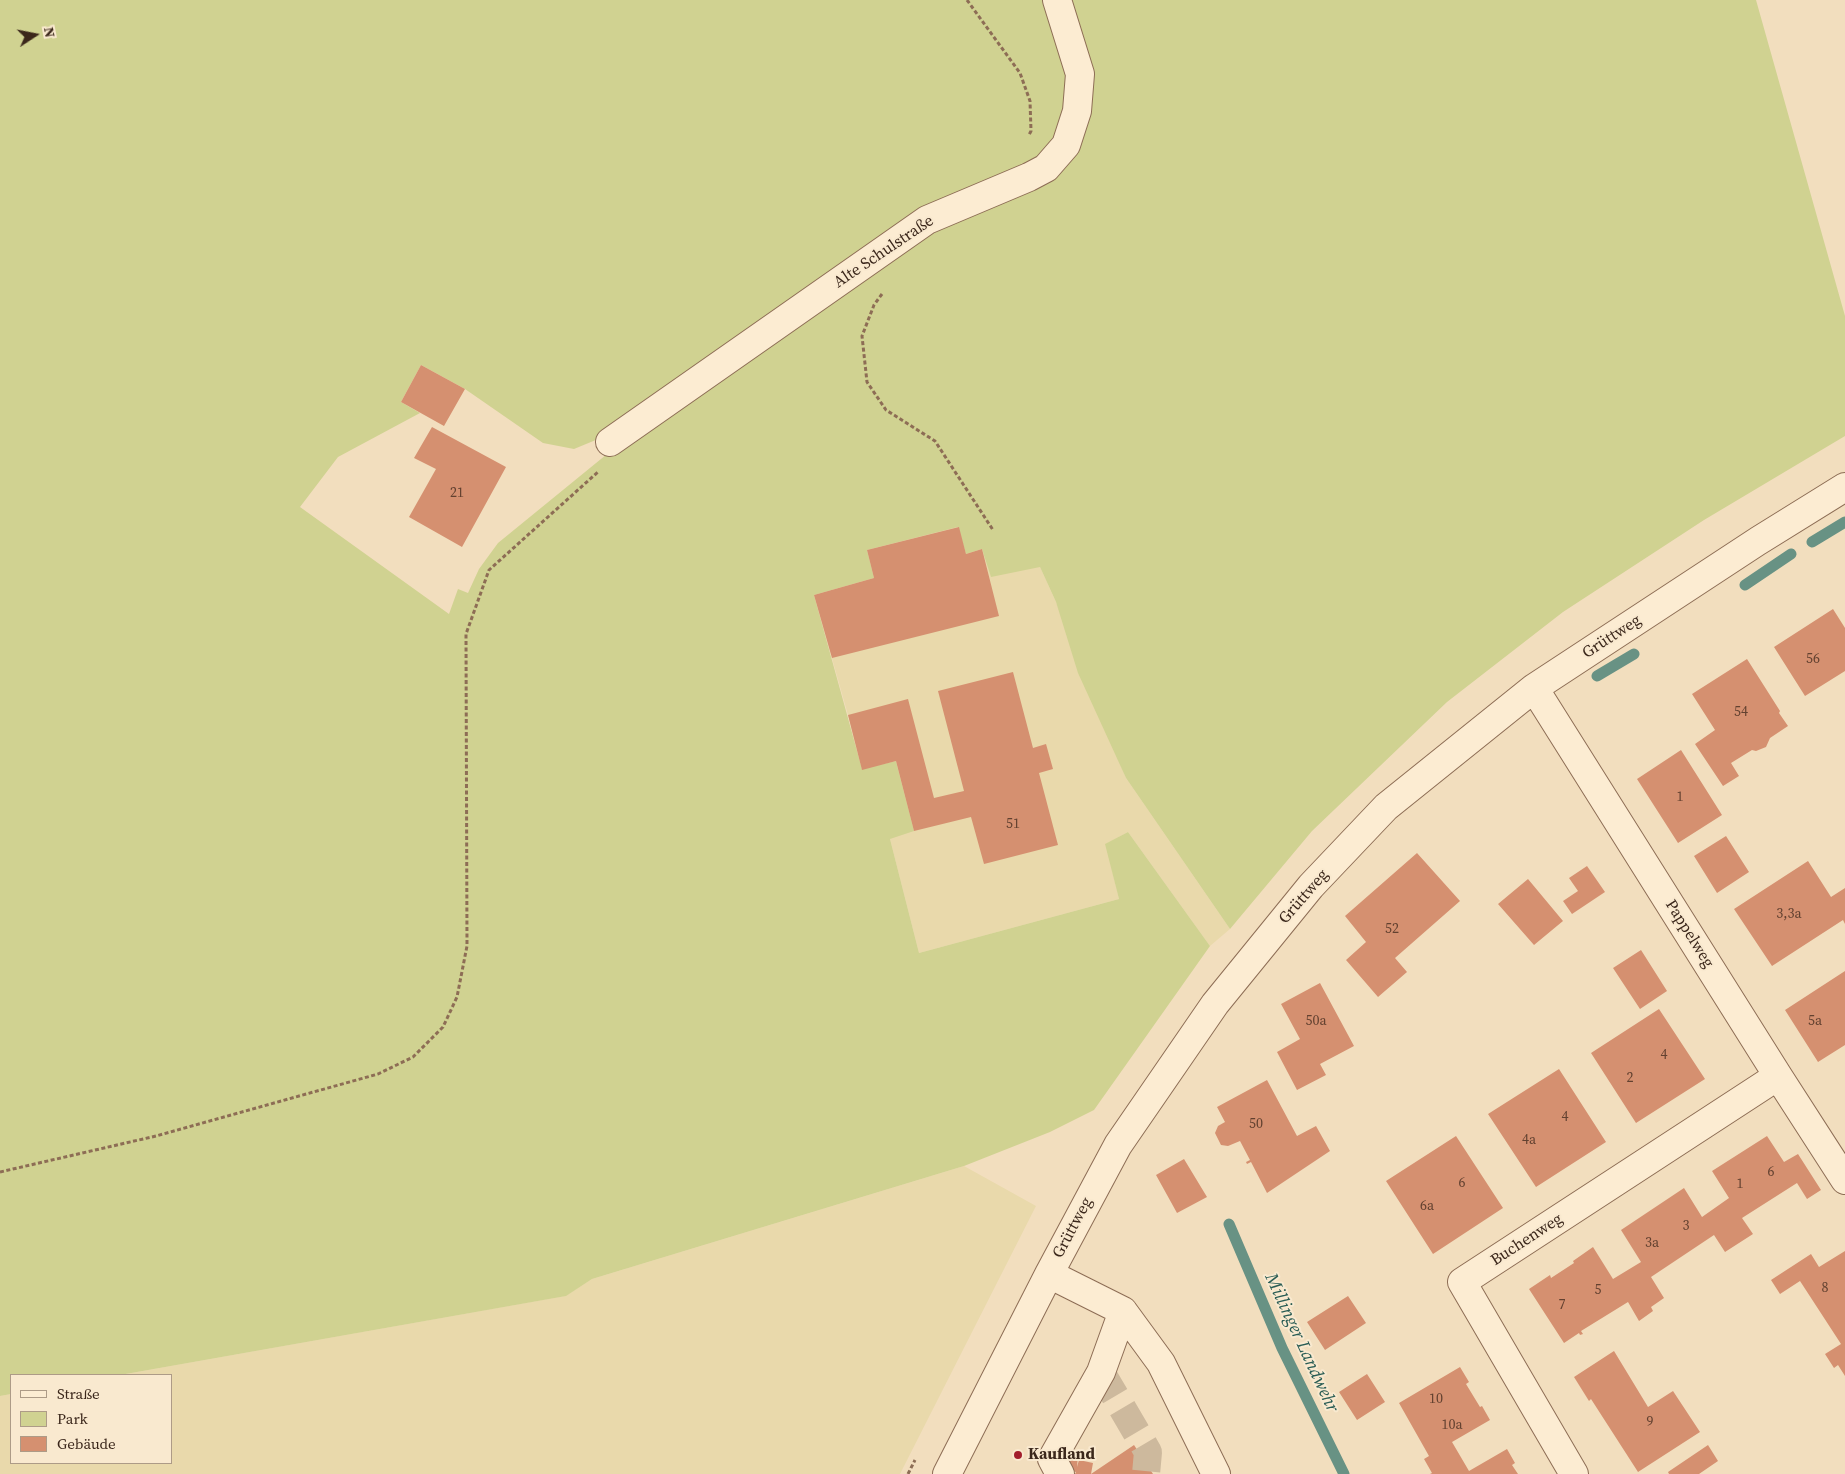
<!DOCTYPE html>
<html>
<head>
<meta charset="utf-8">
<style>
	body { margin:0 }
	#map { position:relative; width:1845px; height:1474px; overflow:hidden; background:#f2debe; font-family:"Source Serif 4",serif }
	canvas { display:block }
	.legend { position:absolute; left:10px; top:1374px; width:162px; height:90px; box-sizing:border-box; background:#f9e9cf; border:1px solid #ad9b87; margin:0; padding:6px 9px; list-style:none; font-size:15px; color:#3b271b }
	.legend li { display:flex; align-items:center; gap:10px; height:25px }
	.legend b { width:25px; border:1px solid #ad9b87 }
	.north { position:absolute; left:10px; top:10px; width:50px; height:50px; -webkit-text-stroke:4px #f9e9cf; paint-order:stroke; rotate:79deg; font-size:14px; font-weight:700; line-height:20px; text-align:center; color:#3b271b }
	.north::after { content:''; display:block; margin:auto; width:18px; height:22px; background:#3b271b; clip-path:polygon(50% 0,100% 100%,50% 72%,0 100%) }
</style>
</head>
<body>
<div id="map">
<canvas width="1845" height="1474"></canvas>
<ul class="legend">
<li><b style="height:6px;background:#fcecd2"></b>Straße</li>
<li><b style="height:14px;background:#d0d291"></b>Park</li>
<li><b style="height:14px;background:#d59070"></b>Gebäude</li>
</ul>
<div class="north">N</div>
</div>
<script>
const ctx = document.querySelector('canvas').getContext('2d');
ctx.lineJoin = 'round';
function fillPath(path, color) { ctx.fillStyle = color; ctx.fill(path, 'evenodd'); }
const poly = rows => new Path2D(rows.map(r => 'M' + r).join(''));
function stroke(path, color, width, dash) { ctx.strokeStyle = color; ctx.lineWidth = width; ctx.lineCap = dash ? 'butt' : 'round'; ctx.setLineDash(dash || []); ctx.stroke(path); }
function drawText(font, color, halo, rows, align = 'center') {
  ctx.font = font + ' "Source Serif 4",serif'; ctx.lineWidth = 4; ctx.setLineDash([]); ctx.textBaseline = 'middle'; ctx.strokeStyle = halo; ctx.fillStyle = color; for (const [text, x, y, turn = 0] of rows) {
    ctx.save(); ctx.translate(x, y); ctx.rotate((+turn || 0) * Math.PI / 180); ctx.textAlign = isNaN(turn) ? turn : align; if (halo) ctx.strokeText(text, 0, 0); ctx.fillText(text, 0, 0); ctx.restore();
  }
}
fillPath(poly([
	[959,527,966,554,982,549,983,553,1040,567,1056,602,1126,778,1230,929,1210,946,1128,832,1106,844,1119,899,919,953,890,839,907,806,896,761,862,770,848,715,814,595,874,578,867,550],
	[964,1166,1036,1206,900,1474,0,1474,0,1396,11,1394,11,1463,171,1463,171,1375,120,1375,565,1296,592,1279]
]), '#e9d9ab');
fillPath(poly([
	[0,0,1047,0,1072,82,1055,147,603,437,574,449,543,443,465,389,421,365,401,402,420,413,338,457,300,507,449,614,458,589,468,593,479,569,498,543,612,450,935,225,1080,144,1088,124,1088,77,1065,0,1756,0,1845,316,1845,436,1704,520,1563,612,1447,702,1312,831,1230,929,1126,778,1078,673,1056,602,1040,567,991,577,982,549,966,554,958,527,867,550,874,578,814,595,862,769,896,761,914,831,890,839,919,953,1119,899,1105,844,1128,832,1210,946,1094,1110,1050,1132,964,1166,592,1279,566,1296,120,1375,11,1375,11,1394,0,1396]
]), '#d0d291');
stroke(poly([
	[1812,542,1845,522],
	[1745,585,1791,554],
	[1597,676,1634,654],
	[1229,1224,1282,1348,1344,1474]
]), '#689284', 11);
fillPath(poly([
	[421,365,465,389,444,426,401,402],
	[432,427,506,467,462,547,409,517,436,469,414,458],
	[959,527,966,554,982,549,999,616,832,658,814,595,874,578,867,550],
	[1833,609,1845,628,1845,671,1805,696,1774,647],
	[1747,659,1780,711,1779,713,1788,726,1770,738,1766,747,1756,751,1752,750,1731,763,1739,776,1723,786,1695,744,1715,730,1692,694],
	[1013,672,1033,748,1046,744,1053,769,1039,773,1058,845,984,864,971,817,914,831,896,761,862,770,848,715,908,699,934,798,964,791,938,691],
	[1681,750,1722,815,1678,843,1637,779],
	[1726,836,1749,872,1717,893,1694,856],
	[1417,853,1460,901,1395,958,1407,972,1378,997,1346,960,1366,942,1345,916],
	[1808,861,1831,897,1845,888,1845,924,1843,920,1772,966,1734,909],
	[1587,866,1605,892,1572,914,1563,901,1578,891,1569,878],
	[1528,879,1563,921,1534,945,1498,904],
	[1641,950,1667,991,1640,1009,1613,968],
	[1845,971,1845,1045,1818,1062,1785,1010],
	[1320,983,1354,1046,1320,1064,1326,1075,1297,1090,1277,1052,1300,1039,1281,1004],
	[1659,1009,1705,1079,1636,1123,1591,1053],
	[1559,1069,1606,1142,1536,1187,1488,1114],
	[1267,1080,1297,1136,1316,1126,1330,1151,1267,1193,1251,1162,1247,1164,1246,1162,1250,1160,1240,1141,1228,1146,1221,1145,1215,1133,1218,1126,1225,1122,1217,1107],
	[1456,1136,1503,1208,1433,1254,1386,1181],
	[1767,1136,1784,1162,1798,1154,1821,1190,1807,1199,1797,1183,1742,1218,1753,1234,1725,1252,1714,1235,1651,1277,1664,1298,1651,1307,1653,1311,1639,1321,1628,1302,1581,1331,1583,1334,1580,1335,1579,1333,1564,1343,1529,1289,1550,1275,1551,1278,1574,1263,1573,1261,1593,1247,1613,1279,1641,1262,1621,1230,1684,1188,1702,1217,1729,1198,1712,1171],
	[1184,1159,1207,1197,1177,1213,1156,1175],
	[1845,1251,1845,1376,1838,1365,1834,1368,1825,1354,1841,1344,1800,1281,1780,1294,1771,1280,1811,1254,1819,1267],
	[1348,1296,1366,1323,1325,1350,1307,1322],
	[1614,1351,1648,1407,1673,1391,1700,1432,1638,1472,1591,1399,1589,1401,1574,1377],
	[1460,1367,1469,1382,1466,1384,1480,1407,1482,1406,1490,1420,1452,1442,1469,1471,1507,1449,1515,1463,1512,1465,1518,1474,1430,1474,1432,1473,1424,1459,1429,1456,1399,1403],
	[1367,1374,1385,1402,1357,1420,1339,1392],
	[1134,1445,1153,1474,1075,1474,1076,1472,1064,1470,1067,1454,1078,1456,1077,1467,1079,1460,1093,1463,1091,1474],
	[1708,1445,1718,1461,1699,1474,1669,1474,1668,1472]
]), '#d59070');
stroke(poly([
	[1101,1372,1148,1452,1146,1474]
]), '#cdb99d', 28, [28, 14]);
const minor = poly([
	[610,442,927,220,1029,177,1046,168,1066,145,1077,111,1080,74,1057,0],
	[1534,688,1778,1076,1845,1180],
	[1049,1274,1123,1311,1161,1363,1216,1474],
	[947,1474,1049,1274,1118,1145,1215,1004,1311,886,1386,807,1534,688,1758,541,1845,487],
	[1060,1474,1052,1459,1101,1372,1123,1311],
	[1574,1474,1462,1282,1778,1076]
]);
stroke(minor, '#8d6d55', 30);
stroke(poly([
	[967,0,1020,73,1030,101,1031,131,1029,135],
	[882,294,874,305,862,336,867,382,886,410,935,441,993,530],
	[0,1172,156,1136,378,1074,413,1057,443,1027,457,997,467,946,466,634,489,570,599,471],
	[908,1474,915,1460]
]), '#8d6d55', 3, [4, 2.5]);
stroke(minor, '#fcecd2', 28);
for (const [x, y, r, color] of [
	[1018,1455,5,"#a21e2c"]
]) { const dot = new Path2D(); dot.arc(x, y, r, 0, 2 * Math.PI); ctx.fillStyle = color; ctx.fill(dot); stroke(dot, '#f9e9cf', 2); }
drawText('14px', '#624130', null, [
	["21",457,493],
	["56",1813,659],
	["54",1741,712],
	["1",1680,797],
	["51",1013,824],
	["3,3a",1789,914],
	["52",1392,929],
	["50a",1316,1021],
	["5a",1815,1021],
	["4",1664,1055],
	["2",1630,1078],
	["4",1565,1117],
	["50",1256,1124],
	["4a",1529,1140],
	["6",1771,1172],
	["6",1462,1183],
	["1",1740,1184],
	["6a",1427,1206],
	["3",1686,1226],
	["3a",1652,1243],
	["8",1825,1288],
	["5",1598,1290],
	["7",1562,1305],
	["10",1436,1399],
	["9",1650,1422],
	["10a",1452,1425]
]);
drawText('16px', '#3b271b', '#f9e9cf', [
	["Alte Schulstraße",884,252,-34],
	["Grüttweg",1612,637,-33],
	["Grüttweg",1304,897,-49],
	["Pappelweg",1689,934,58],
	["Grüttweg",1073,1228,-62],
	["Buchenweg",1527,1240,-33]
]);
drawText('bold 16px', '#3b271b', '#f9e9cf', [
	["Kaufland",1028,1455]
], 'left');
drawText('italic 18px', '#295c54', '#f9e9cf', [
	["Millinger Landwehr",1301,1343,65]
]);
</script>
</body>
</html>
